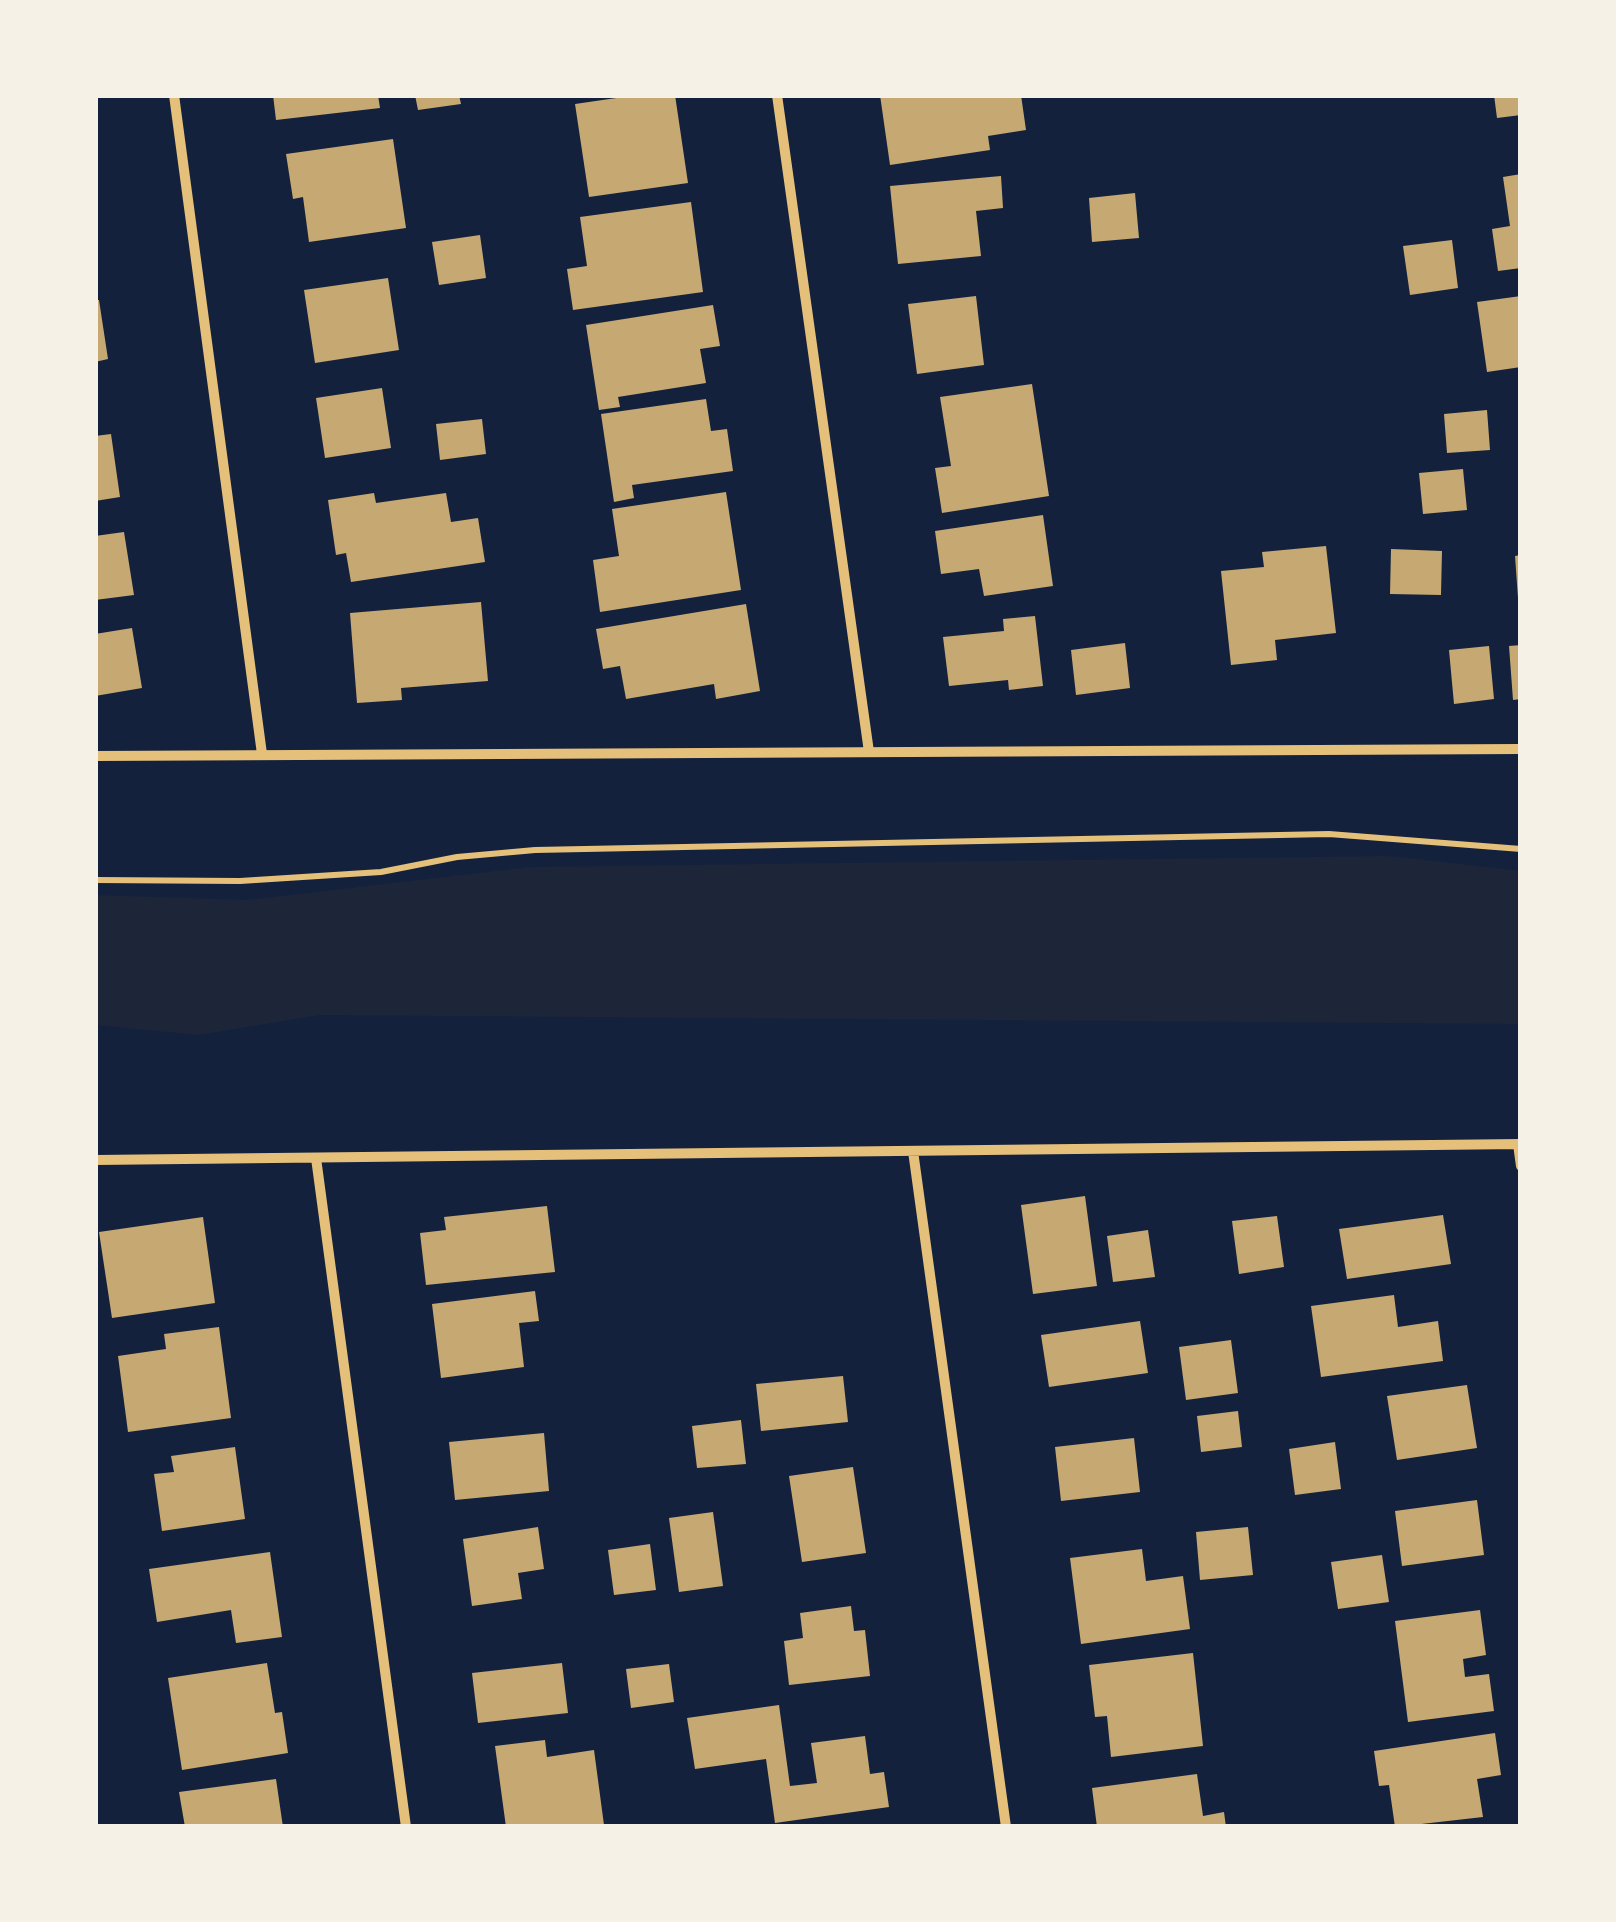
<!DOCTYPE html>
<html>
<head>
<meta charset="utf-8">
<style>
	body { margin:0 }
	#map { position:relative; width:1616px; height:1922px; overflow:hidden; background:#14213d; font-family:"Noto Sans",sans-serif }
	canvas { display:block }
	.frame { position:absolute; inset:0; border:98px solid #f6f1e7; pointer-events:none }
</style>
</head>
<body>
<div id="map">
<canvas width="1616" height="1922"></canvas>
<div class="frame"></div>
</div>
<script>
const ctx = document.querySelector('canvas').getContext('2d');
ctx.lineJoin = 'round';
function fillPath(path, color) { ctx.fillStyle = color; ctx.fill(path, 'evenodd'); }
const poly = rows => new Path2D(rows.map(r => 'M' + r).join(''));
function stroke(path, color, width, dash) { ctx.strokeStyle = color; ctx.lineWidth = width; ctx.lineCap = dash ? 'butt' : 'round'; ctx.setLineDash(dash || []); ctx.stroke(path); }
fillPath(poly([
	[1389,856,1521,871,1521,1024,320,1015,199,1035,95,1025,95,895,248,900,530,867]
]), '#1d2539');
fillPath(poly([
	[273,95,378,95,380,108,276,120],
	[415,95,459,95,461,104,418,110],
	[637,95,675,95,688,183,589,197,575,104],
	[880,95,1021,95,1026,130,988,136,990,150,890,165],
	[1494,95,1521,95,1521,115,1497,118],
	[393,139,406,228,309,242,303,197,293,199,286,154],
	[1521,174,1521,268,1498,271,1492,229,1510,226,1503,177],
	[1001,176,1003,208,976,211,981,256,898,264,890,186],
	[1135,193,1139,238,1092,242,1089,198],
	[691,202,703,292,573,310,567,269,587,266,580,217],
	[480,235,486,278,439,285,432,242],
	[1452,240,1458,288,1410,295,1403,246],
	[388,278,399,350,315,363,304,290],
	[976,296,984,365,917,374,908,304],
	[1521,296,1521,367,1487,372,1477,302],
	[95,300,99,300,108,359,95,362],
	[713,305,720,346,700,349,706,383,618,397,620,407,599,410,586,325],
	[1032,384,1049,496,942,513,935,468,951,466,940,397],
	[382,388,391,448,325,458,316,398],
	[706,399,711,431,727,429,733,471,632,485,634,498,614,502,601,414],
	[1487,410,1490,450,1447,453,1444,414],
	[482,419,486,454,440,460,436,424],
	[111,434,120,497,95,501,95,436],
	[1463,469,1467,510,1423,514,1419,473],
	[726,492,741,590,600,612,593,560,619,556,612,509],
	[374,493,376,503,446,493,451,522,478,518,485,562,351,582,346,553,336,555,328,500],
	[1043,515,1053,586,984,596,979,569,941,574,935,531],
	[124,532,134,595,95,600,95,536],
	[1326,546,1336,633,1275,640,1277,660,1231,665,1221,571,1264,567,1262,552],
	[1391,549,1442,551,1441,595,1390,594],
	[1521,555,1521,598,1518,598,1515,556],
	[481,602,488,681,401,688,402,700,357,703,350,613],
	[746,604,760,691,716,699,714,684,626,699,620,666,603,669,596,629],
	[1035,616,1043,686,1009,690,1008,680,949,686,943,637,1004,631,1003,619],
	[132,628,142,688,95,696,95,634],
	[1125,643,1130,688,1076,695,1071,650],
	[1521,645,1521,699,1513,700,1509,646],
	[1489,646,1494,699,1454,704,1449,650],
	[1085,1196,1097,1286,1033,1294,1021,1205],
	[547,1206,555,1272,426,1285,420,1233,446,1230,444,1217],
	[1443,1215,1451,1264,1347,1279,1339,1229],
	[1277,1216,1284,1267,1239,1274,1232,1221],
	[203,1217,215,1303,112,1318,99,1232],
	[1148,1230,1155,1277,1113,1282,1107,1236],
	[535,1291,539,1321,519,1323,524,1367,441,1378,432,1304],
	[1394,1295,1398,1327,1438,1321,1443,1361,1321,1377,1311,1306],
	[1140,1321,1148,1373,1049,1387,1041,1335],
	[219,1327,231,1418,128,1432,118,1356,166,1349,164,1334],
	[1231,1340,1238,1393,1186,1400,1179,1347],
	[843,1376,848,1422,761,1431,756,1384],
	[1467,1385,1477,1448,1397,1460,1387,1396],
	[1238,1411,1242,1447,1201,1452,1197,1416],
	[741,1420,746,1464,697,1468,692,1426],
	[544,1433,549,1491,455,1500,449,1442],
	[1134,1438,1140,1492,1061,1501,1055,1447],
	[1335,1442,1341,1489,1295,1495,1289,1449],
	[235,1447,245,1519,162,1531,154,1474,174,1472,171,1456],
	[853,1467,866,1553,802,1562,789,1476],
	[1477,1500,1484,1555,1402,1566,1395,1511],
	[713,1512,723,1586,679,1592,669,1518],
	[538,1527,544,1569,518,1573,522,1599,472,1606,463,1539],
	[1248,1527,1253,1575,1200,1580,1196,1532],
	[650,1544,656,1590,614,1595,608,1550],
	[1142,1549,1146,1581,1183,1576,1190,1629,1081,1644,1070,1558],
	[270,1552,282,1637,236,1643,231,1610,157,1622,149,1569],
	[1382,1555,1389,1602,1338,1609,1331,1562],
	[851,1606,854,1631,865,1630,870,1676,789,1685,784,1641,803,1638,800,1613],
	[1480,1610,1486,1655,1463,1659,1465,1677,1489,1674,1494,1711,1408,1722,1395,1621],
	[1193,1653,1203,1746,1111,1757,1107,1716,1095,1717,1089,1665],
	[267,1663,275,1713,282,1712,288,1753,182,1770,168,1678],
	[562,1663,568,1713,478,1723,472,1673],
	[669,1664,674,1702,631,1708,626,1669],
	[779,1705,790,1786,817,1783,811,1743,865,1736,870,1774,884,1772,889,1807,775,1823,766,1759,695,1769,687,1718],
	[1495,1733,1501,1775,1477,1779,1483,1817,1395,1827,1389,1785,1379,1786,1374,1751],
	[545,1740,547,1757,594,1750,604,1825,506,1827,495,1746],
	[1197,1774,1203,1816,1224,1812,1226,1827,1097,1827,1092,1788],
	[276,1779,283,1827,185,1827,179,1792]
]), '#c6a872');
stroke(poly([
	[95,880,240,881,381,872,457,857,535,850,1329,834,1521,849]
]), '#e5c07b', 6);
stroke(poly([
	[174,95,262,754],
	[777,95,869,752],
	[95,756,1521,749],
	[1518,1144,1521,1166],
	[913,1151,1006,1827],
	[316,1158,406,1827],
	[95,1160,1521,1144]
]), '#e5c07b', 10);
</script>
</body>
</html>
